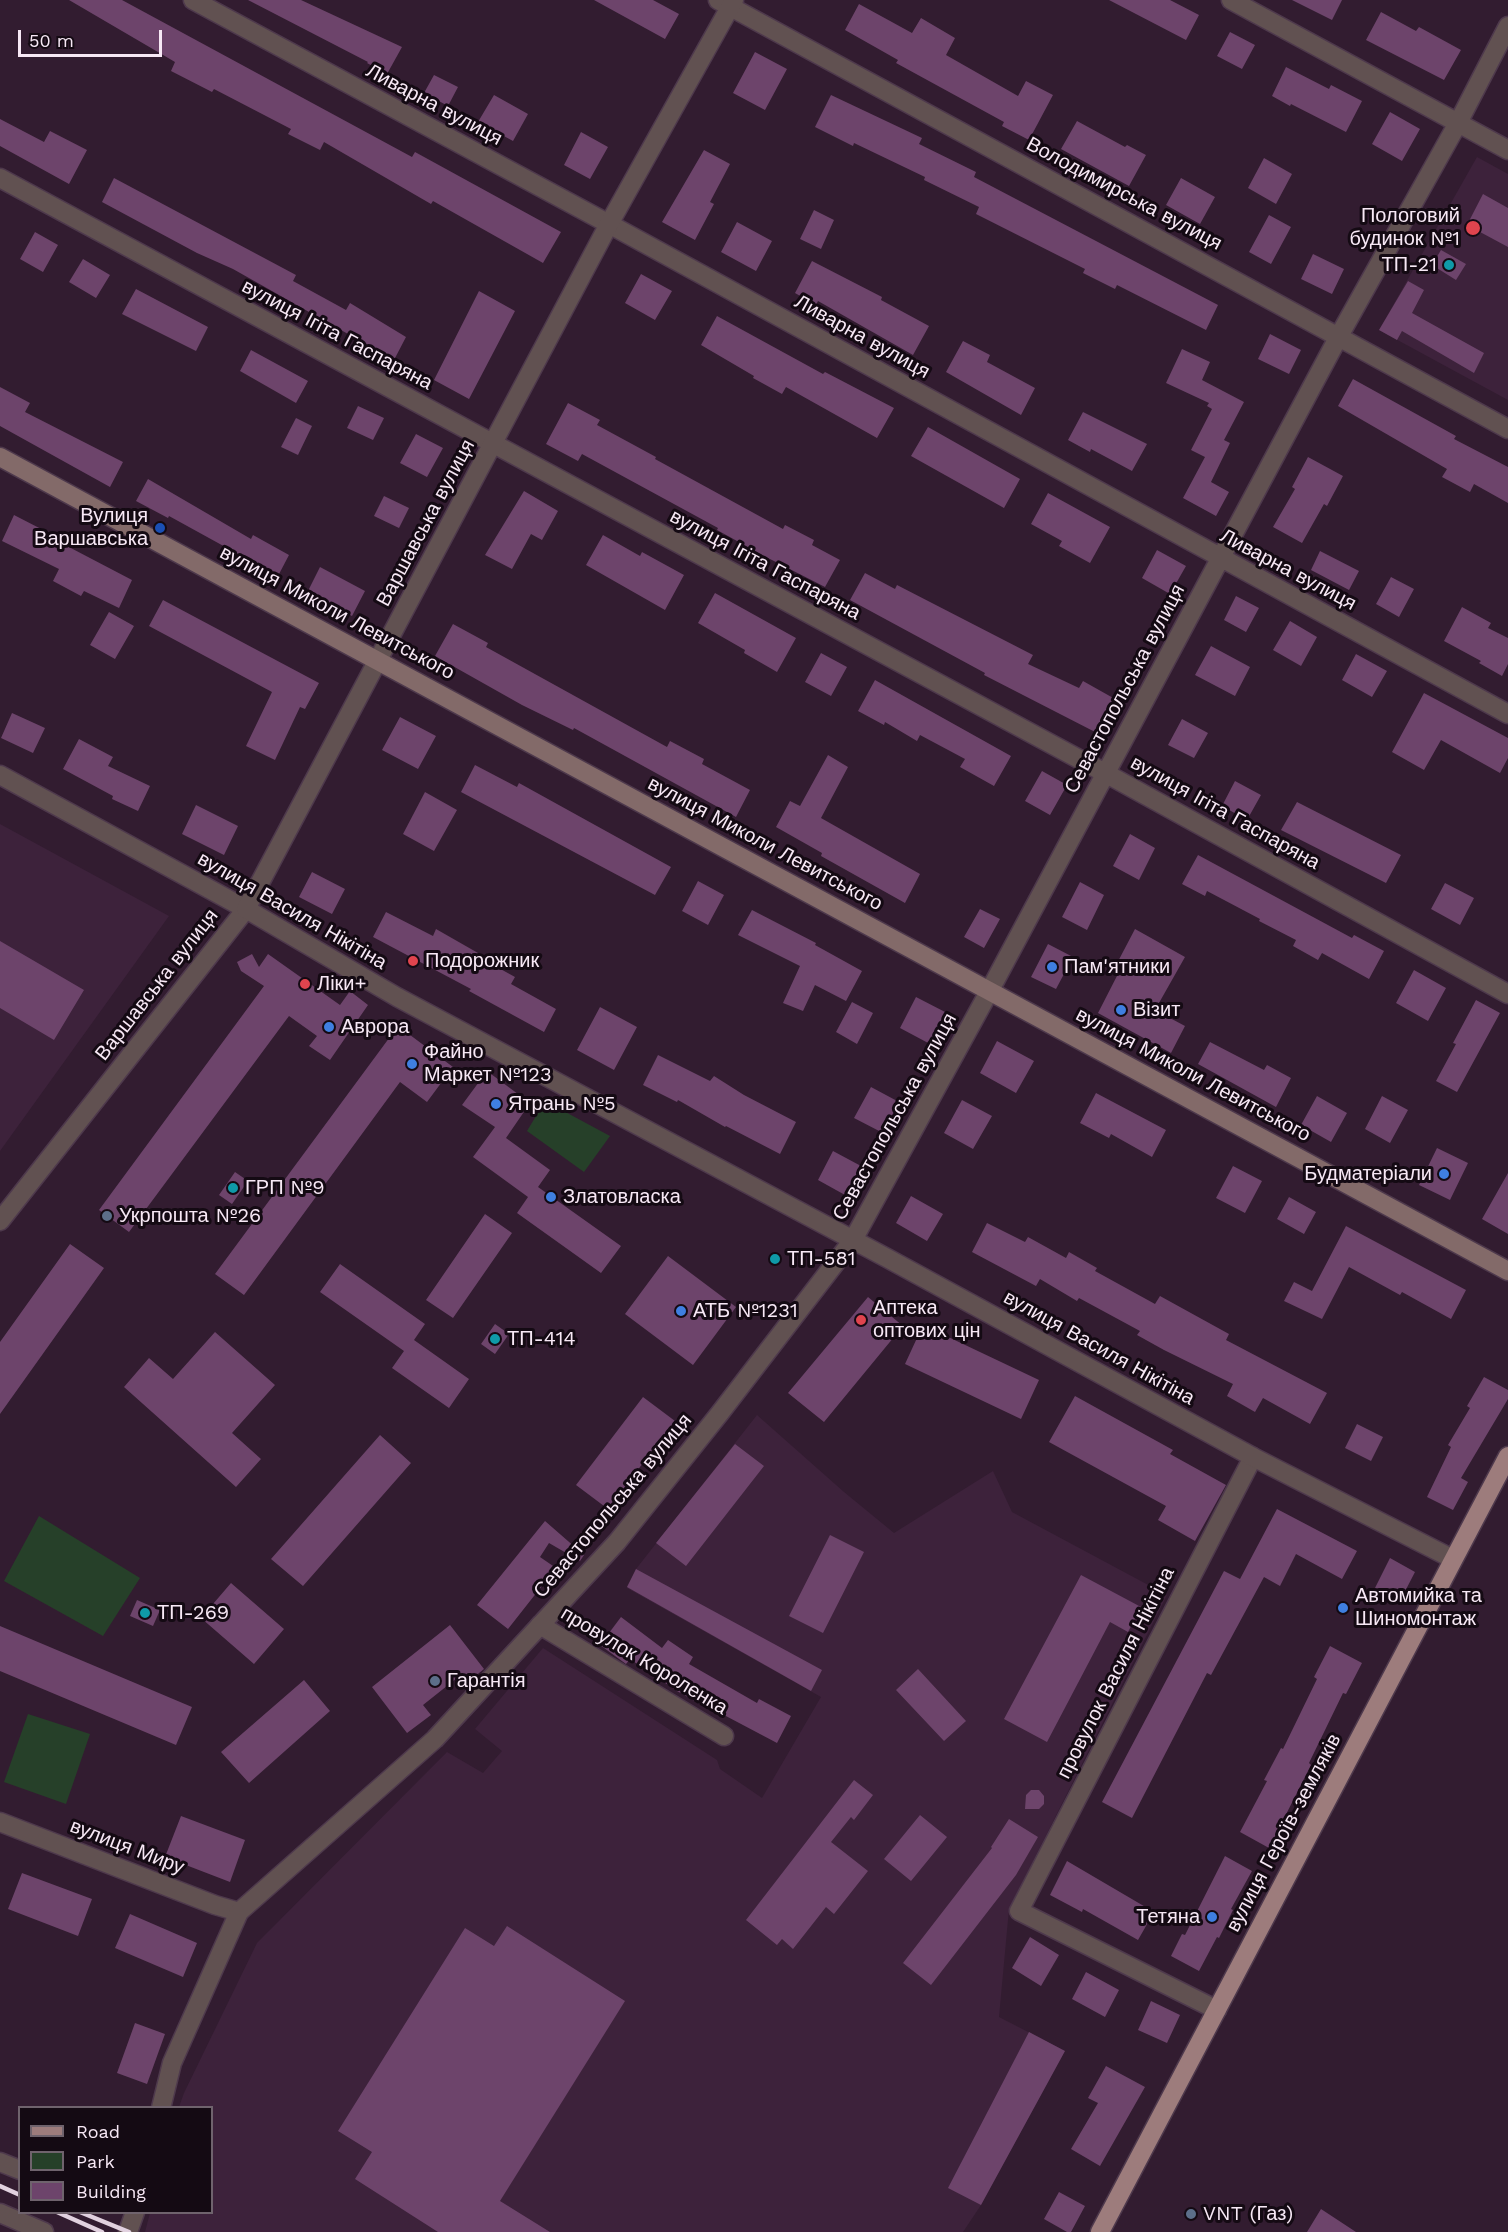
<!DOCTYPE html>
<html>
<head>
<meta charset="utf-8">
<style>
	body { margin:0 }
	#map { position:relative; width:1508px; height:2232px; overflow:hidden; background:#321c30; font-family:"Work Sans",sans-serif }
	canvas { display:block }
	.legend { position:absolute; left:18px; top:2106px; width:195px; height:108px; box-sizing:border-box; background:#140a13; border:2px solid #6f636d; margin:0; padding:8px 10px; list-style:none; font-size:18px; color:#f7e8f5 }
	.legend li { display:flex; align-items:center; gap:12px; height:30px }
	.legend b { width:30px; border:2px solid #6f636d }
	.scale { position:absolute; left:18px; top:30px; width:144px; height:27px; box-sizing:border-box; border:3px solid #f7e8f5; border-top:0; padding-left:8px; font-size:18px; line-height:21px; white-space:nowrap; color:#f7e8f5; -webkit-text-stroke:4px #140a13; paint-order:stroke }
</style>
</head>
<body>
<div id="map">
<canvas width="1508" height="2232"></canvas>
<ul class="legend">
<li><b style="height:8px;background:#9d7c7c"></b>Road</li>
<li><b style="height:16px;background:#264029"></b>Park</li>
<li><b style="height:16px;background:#6d446b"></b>Building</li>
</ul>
<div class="scale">50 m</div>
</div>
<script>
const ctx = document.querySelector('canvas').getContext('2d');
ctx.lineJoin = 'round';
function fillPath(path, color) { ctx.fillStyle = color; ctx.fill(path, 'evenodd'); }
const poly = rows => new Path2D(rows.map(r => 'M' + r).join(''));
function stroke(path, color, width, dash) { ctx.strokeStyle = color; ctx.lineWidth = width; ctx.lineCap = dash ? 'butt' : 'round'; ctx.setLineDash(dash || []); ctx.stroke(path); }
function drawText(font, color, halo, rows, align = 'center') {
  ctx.font = font + ' "Work Sans",sans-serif'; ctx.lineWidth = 6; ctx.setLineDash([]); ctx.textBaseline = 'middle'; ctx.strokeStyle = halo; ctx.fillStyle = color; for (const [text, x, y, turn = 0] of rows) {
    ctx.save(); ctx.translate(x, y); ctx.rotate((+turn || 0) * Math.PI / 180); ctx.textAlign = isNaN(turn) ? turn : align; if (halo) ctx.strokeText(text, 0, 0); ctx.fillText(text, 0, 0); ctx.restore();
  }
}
fillPath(poly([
	[1477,157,1508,174,1508,400,1379,330],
	[0,824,169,916,0,1151],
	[757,1415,844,1492,894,1533,993,1471,1012,1512,1167,1595,1009,1909,999,2017,1065,2051,981,2205,963,2232,145,2232,150,2213,212,2212,212,2108,179,2107,184,2093,257,1943,447,1752,483,1773,502,1751,475,1729,543,1648,717,1760,720,1769,762,1798,821,1697,627,1588,636,1569]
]), '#3d223b');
fillPath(poly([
	[545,1101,610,1136,584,1172,527,1131],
	[39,1516,140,1578,103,1636,4,1581],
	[28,1714,90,1734,66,1804,4,1782]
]), '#264029');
fillPath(poly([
	[69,0,122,0,412,157,415,152,561,232,543,263,433,201,431,204,324,142,320,150,288,134,291,129,214,89,212,92,171,71,175,62],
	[248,0,301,0,402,47,387,74,367,63,368,62],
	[594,0,653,0,679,14,665,39],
	[1109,0,1170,0,1199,15,1186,40],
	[1292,0,1342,0,1332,20],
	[859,4,912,33,921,18,955,38,946,55,1018,96,1026,81,1053,95,1029,140,1002,126,1004,122,896,63,898,60,845,30],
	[1381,12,1416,31,1419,27,1461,50,1444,80,1366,40],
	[1230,32,1255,45,1242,69,1217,56],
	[755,52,787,69,765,110,733,93],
	[1286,67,1329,89,1331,85,1362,101,1346,132,1291,104,1290,106,1272,96],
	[434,75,458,87,448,106,424,93],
	[494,95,528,114,513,141,478,122],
	[831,95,922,138,919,144,976,172,974,177,1218,305,1206,330,1117,285,1115,289,1083,273,1085,269,976,214,979,207,924,180,925,177,854,143,853,146,815,127],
	[1390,112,1420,129,1402,161,1372,144],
	[0,119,44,142,50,131,87,150,69,184,0,146],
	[1077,121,1125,147,1127,145,1146,155,1129,186,1061,149],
	[581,132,608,147,590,179,564,165],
	[704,150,730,164,710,202,714,204,695,240,662,222],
	[1264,158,1292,174,1276,204,1248,188],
	[114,178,296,275,293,281,346,310,350,303,406,337,394,360,233,269,197,253,102,202],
	[1181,178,1215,197,1200,224,1166,205],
	[1483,194,1508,208,1508,247,1467,225],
	[814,210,834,220,821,249,800,239],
	[1269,215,1291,227,1271,264,1249,252],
	[737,222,772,241,756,271,721,252],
	[35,232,58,245,43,272,20,259],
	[1441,250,1466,264,1456,280,1432,265],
	[1313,254,1344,269,1332,294,1301,279],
	[83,259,110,275,96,298,69,282],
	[812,261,882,297,881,300,929,326,913,355,818,301,816,305,795,293],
	[641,274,672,291,655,320,625,303],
	[1408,281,1424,290,1412,313,1484,353,1474,373,1402,331,1397,340,1379,330],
	[136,289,208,327,196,351,122,314],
	[479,291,515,311,469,399,434,380],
	[717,316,823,374,825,372,894,408,877,438,786,387,782,394,753,378,754,376,701,345],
	[1270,334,1301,350,1289,374,1258,359],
	[963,341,990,355,987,362,1035,388,1021,415,946,372],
	[1182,349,1210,362,1202,380,1244,402,1224,440,1230,443,1211,482,1229,492,1216,516,1183,498,1205,457,1191,450,1212,409,1207,406,1209,403,1166,383],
	[251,350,308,381,296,403,240,371],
	[1353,379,1456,436,1454,439,1508,467,1508,503,1474,484,1470,492,1442,477,1447,469,1338,406],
	[0,387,30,403,25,412,123,462,110,487,0,426],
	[568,403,600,420,597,425,656,457,655,459,783,529,785,525,814,540,812,545,840,560,825,587,768,558,717,530,718,528,582,454,578,461,546,444],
	[358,406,384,418,373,440,347,428],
	[1083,412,1147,444,1132,471,1091,449,1090,452,1068,440],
	[296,418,312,426,298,455,281,447],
	[928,427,1020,479,1004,508,911,456],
	[416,434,443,448,427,477,400,463],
	[1308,457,1343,476,1327,506,1324,504,1302,543,1273,527,1295,489,1292,487],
	[148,479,251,539,253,535,289,555,278,576,169,516,168,518,136,501],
	[524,491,558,511,542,540,531,534,512,569,485,555],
	[1048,493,1110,527,1090,563,1059,546,1062,541,1031,524],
	[384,496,409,508,399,528,374,516],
	[14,515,47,532,46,535,132,580,119,608,84,591,81,596,53,581,59,569,2,541],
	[603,535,640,556,642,552,684,575,665,610,586,565],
	[1157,550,1186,566,1170,594,1142,578],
	[1320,551,1359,571,1349,590,1311,570],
	[320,567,365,591,352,616,307,593],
	[865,573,895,589,897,585,1033,655,1028,664,1079,688,1083,681,1115,699,1097,733,984,675,985,673,850,600],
	[1391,577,1414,589,1399,617,1376,604],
	[715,593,796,638,777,672,744,653,745,650,698,623],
	[1236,596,1259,608,1246,632,1224,620],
	[163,600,319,683,305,709,300,707,275,760,246,746,272,692,149,626],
	[1462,607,1491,623,1488,628,1508,638,1508,664,1502,676,1479,663,1481,661,1444,641],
	[109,612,134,626,115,659,90,645],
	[1290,621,1317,637,1301,666,1273,650],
	[453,624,488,643,486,647,667,747,670,741,704,759,702,764,750,790,736,817,574,728,573,730,522,705,435,656],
	[1211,646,1250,667,1235,696,1195,675],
	[821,653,847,667,831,696,805,682],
	[1356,654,1387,671,1372,697,1342,680],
	[875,680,1011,756,994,786,960,767,965,759,920,735,917,741,885,722,884,725,858,711],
	[1424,693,1508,738,1508,758,1500,773,1441,740,1424,770,1392,752],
	[12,713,45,728,33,753,1,738],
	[400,717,436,736,418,769,382,750],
	[1182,719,1208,733,1194,758,1168,745],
	[79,739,113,757,108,766,150,786,138,811,112,799,113,796,63,769],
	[828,755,848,767,821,818,920,874,905,903,821,856,822,853,776,827,790,801,800,806],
	[475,765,517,787,519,783,671,867,655,895,461,792],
	[1042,771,1067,785,1050,815,1025,801],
	[1235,781,1261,795,1247,820,1222,806],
	[425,792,457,810,434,851,403,834],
	[1297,802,1401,855,1386,883,1281,830],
	[196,805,238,826,224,855,182,834],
	[1130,834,1155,848,1139,880,1113,866],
	[1198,855,1352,938,1354,935,1384,951,1369,979,1322,953,1318,960,1293,946,1296,940,1259,921,1260,919,1207,891,1205,896,1182,884],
	[312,872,345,889,332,914,299,897],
	[698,881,724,895,708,925,682,911],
	[1080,882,1104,895,1087,930,1062,917],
	[1445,883,1474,898,1460,925,1431,909],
	[980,909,1000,919,984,948,964,937],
	[752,910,816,943,815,945,862,971,846,1001,815,985,803,1011,783,1003,800,966,738,935],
	[386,912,433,936,436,929,478,953,477,956,515,977,511,984,556,1009,544,1032,469,991,471,989,373,937],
	[1135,929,1185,957,1155,1010,1185,1026,1171,1053,1098,1013,1119,972,1114,969],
	[0,941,84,990,54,1040,0,1008],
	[1048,944,1073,957,1056,989,1031,977],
	[252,954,259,967,268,954,340,1005,350,991,368,1005,330,1060,309,1046,317,1036,289,1016,129,1232,99,1210,264,986,241,971,237,962],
	[1414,970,1446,988,1428,1021,1396,1003],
	[916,997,947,1013,930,1044,900,1028],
	[1476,1000,1500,1013,1457,1092,1436,1081,1456,1044,1453,1043],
	[852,1002,873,1013,857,1044,836,1032],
	[600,1007,637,1027,614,1070,577,1050],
	[398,1026,453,1067,427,1102,400,1082,244,1295,215,1274],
	[997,1041,1034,1061,1016,1093,980,1073],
	[1210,1042,1264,1070,1267,1065,1291,1078,1276,1107,1198,1064],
	[658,1055,710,1081,714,1076,744,1095,796,1122,780,1154,726,1126,725,1127,678,1100,677,1102,643,1085],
	[487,1071,530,1103,506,1138,550,1170,538,1187,621,1246,601,1273,517,1213,528,1197,473,1157,495,1127,462,1105],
	[871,1087,899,1102,883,1133,854,1118],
	[1096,1093,1166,1130,1152,1157,1111,1134,1109,1138,1080,1123],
	[1317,1096,1347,1113,1331,1142,1301,1125],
	[1382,1096,1408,1110,1390,1143,1365,1129],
	[962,1100,992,1116,973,1149,944,1133],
	[1437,1148,1468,1163,1450,1200,1419,1185],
	[833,1151,861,1166,845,1195,818,1180],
	[1233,1166,1262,1181,1245,1213,1216,1198],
	[235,1172,248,1181,232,1204,219,1195],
	[1508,1173,1508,1234,1482,1219],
	[911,1196,943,1214,927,1241,896,1223],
	[1289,1197,1316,1212,1304,1234,1277,1219],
	[485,1214,512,1233,453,1318,426,1300],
	[987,1223,1025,1242,1028,1237,1066,1258,1069,1252,1097,1268,1095,1271,1155,1304,1160,1296,1229,1334,1226,1340,1327,1393,1310,1424,1263,1398,1255,1412,1227,1396,1233,1384,1164,1350,1137,1335,1140,1331,1079,1298,1077,1301,1040,1279,1036,1286,972,1252],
	[1346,1226,1466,1290,1451,1319,1402,1292,1400,1295,1349,1267,1322,1319,1284,1301,1294,1282,1312,1291],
	[70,1244,104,1268,0,1414,0,1342],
	[668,1256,736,1307,693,1365,625,1314],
	[340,1264,425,1324,414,1340,469,1379,449,1408,392,1368,404,1351,320,1292],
	[868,1297,903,1326,824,1422,788,1393],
	[495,1324,509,1334,495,1354,481,1344],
	[923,1325,1039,1380,1021,1419,905,1364],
	[215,1332,275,1385,232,1433,261,1459,236,1487,124,1387,149,1358,173,1379],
	[1484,1377,1508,1390,1508,1399,1461,1478,1468,1482,1453,1510,1427,1497,1451,1447,1448,1445,1470,1408,1467,1406],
	[1075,1396,1173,1450,1170,1454,1226,1485,1195,1541,1158,1520,1166,1506,1049,1442],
	[643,1397,675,1421,608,1509,576,1485],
	[1357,1424,1383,1437,1371,1461,1345,1448],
	[380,1435,411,1463,303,1586,271,1559],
	[735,1444,764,1466,686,1566,656,1543],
	[1277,1509,1357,1551,1342,1579,1296,1554,1280,1586,1264,1577,1211,1675,1207,1673,1132,1818,1102,1802,1224,1571,1240,1579],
	[545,1521,584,1555,580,1561,549,1543,540,1557,556,1568,508,1629,477,1605],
	[830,1535,864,1552,823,1633,789,1616],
	[1390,1558,1415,1572,1400,1601,1375,1588],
	[636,1569,822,1670,811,1691,627,1587],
	[1081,1575,1141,1607,1128,1632,1110,1622,1047,1742,1004,1719],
	[231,1583,284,1629,254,1664,201,1618],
	[137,1600,160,1610,153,1626,130,1616],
	[621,1617,662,1648,668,1640,693,1657,689,1664,757,1703,759,1699,791,1716,777,1743,724,1715,723,1717,677,1691,630,1659,626,1664,600,1645],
	[450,1625,484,1669,463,1686,457,1678,423,1705,431,1715,407,1733,372,1687],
	[0,1626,192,1707,176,1745,0,1671],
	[1330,1646,1362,1663,1346,1694,1343,1693,1309,1763,1311,1765,1269,1848,1240,1832,1267,1781,1264,1780,1281,1748,1283,1749,1317,1679,1314,1677],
	[918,1669,966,1721,944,1741,896,1690],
	[304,1680,330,1711,249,1783,221,1752],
	[854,1780,873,1795,854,1820,851,1817,831,1842,868,1871,834,1914,826,1907,793,1949,782,1939,777,1945,746,1920],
	[1031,1790,1039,1790,1044,1796,1044,1804,1039,1809,1025,1809,1026,1795],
	[920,1815,947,1837,911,1881,884,1859],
	[181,1816,245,1840,230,1882,165,1857],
	[1009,1819,1038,1837,1016,1875,931,1985,903,1963,992,1848,991,1847],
	[1225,1856,1252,1871,1231,1909,1233,1910,1219,1938,1217,1937,1199,1971,1171,1956,1182,1934,1185,1935],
	[1067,1861,1154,1912,1138,1940,1083,1909,1082,1912,1050,1895],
	[22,1873,92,1899,78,1936,8,1909],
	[130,1914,197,1943,183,1977,115,1948],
	[507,1926,625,2001,500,2201,550,2232,438,2232,355,2179,372,2152,338,2131,465,1928,494,1946],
	[1030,1937,1059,1955,1041,1986,1012,1968],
	[1086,1972,1119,1990,1105,2017,1072,1999],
	[1151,2001,1180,2015,1167,2043,1138,2030],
	[135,2023,165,2034,147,2084,117,2073],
	[1029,2032,1065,2051,981,2205,948,2188],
	[1106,2066,1145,2087,1100,2166,1071,2149,1098,2103,1088,2098],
	[1059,2192,1085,2206,1071,2232,1067,2232,1044,2219],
	[1321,2209,1356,2232,1307,2232]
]), '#6d446b');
const minor = poly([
	[193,0,609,224,1508,714],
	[718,0,1508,429],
	[1231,0,1508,150],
	[0,178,1105,773,1508,994],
	[0,775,246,909,0,1221],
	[990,990,1339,336,1458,123,1508,26],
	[540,1625,724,1736],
	[0,1822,215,1905,239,1912],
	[1217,2010,1019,1911,1253,1457],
	[0,2162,20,2170],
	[0,2213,44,2232]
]);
const tertiary = poly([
	[734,0,609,224,246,909,397,997,887,1258,1253,1457,1453,1559],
	[161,2108,172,2063,239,1912,435,1739,617,1542,720,1413,853,1240,990,990],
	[128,2232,135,2212]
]);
const secondary = poly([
	[0,457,1508,1271]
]);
const primary = poly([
	[1100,2232,1508,1456]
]);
stroke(minor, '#4e394c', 21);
stroke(tertiary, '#4e394c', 21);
stroke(secondary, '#4e394c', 21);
stroke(primary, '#4e394c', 21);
stroke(minor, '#615151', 18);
stroke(tertiary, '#615151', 18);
stroke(secondary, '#836a69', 18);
stroke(primary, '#9d7c7c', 18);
stroke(poly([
	[0,2186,20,2195],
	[57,2212,102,2232],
	[80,2212,129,2232]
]), '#e1d1df', 4.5);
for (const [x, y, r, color] of [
	[1473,228,8,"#e0444e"],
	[1449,265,6,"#0f9aa8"],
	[160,528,6,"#1a4fb4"],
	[413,961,6,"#e0444e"],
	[1052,967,6,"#3f7fe0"],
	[305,984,6,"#e0444e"],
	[1121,1010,6,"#3f7fe0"],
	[329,1027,6,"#3f7fe0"],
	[412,1064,6,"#3f7fe0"],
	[496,1104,6,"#3f7fe0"],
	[1444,1174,6,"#3f7fe0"],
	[233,1188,6,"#0f9aa8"],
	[551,1197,6,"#3f7fe0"],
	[107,1216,6,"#5c6f8a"],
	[775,1259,6,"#0f9aa8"],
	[681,1311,6,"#3f7fe0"],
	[861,1320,6,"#e0444e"],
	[495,1339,6,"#0f9aa8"],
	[1343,1608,6,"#3f7fe0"],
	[145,1613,6,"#0f9aa8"],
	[435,1681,6,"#5c6f8a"],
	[1212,1917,6,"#3f7fe0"],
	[1191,2214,6,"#5c6f8a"]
]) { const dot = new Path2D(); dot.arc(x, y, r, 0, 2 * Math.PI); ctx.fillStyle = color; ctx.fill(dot); stroke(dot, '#140a13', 2); }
drawText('20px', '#f7e8f5', '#140a13', [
	["Ливарна вулиця",434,105,28],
	["Володимирська вулиця",1124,194,28],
	["вулиця Ігіта Гаспаряна",337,335,28],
	["Ливарна вулиця",862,337,29],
	["Варшавська вулиця",426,523,-62],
	["вулиця Ігіта Гаспаряна",765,565,28],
	["Ливарна вулиця",1288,570,28],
	["вулиця Миколи Левитського",337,613,28],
	["Севастопольська вулиця",1125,689,-62],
	["вулиця Ігіта Гаспаряна",1225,813,29],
	["вулиця Миколи Левитського",765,844,28],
	["вулиця Василя Нікітіна",292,911,30],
	["Варшавська вулиця",157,985,-52],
	["вулиця Миколи Левитського",1193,1075,28],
	["Севастопольська вулиця",895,1117,-61],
	["вулиця Василя Нікітіна",1099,1348,29],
	["Севастопольська вулиця",613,1506,-50],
	["провулок Короленка",644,1661,31],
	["провулок Василя Нікітіна",1116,1673,-63],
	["вулиця Героїв-земляків",1284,1833,-62],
	["вулиця Миру",127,1847,21]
]);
drawText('20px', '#f7e8f5', '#140a13', [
	["Пологовий",1460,216,"right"],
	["будинок №1",1460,239,"right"],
	["ТП-21",1437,265,"right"],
	["Вулиця",148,516,"right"],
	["Варшавська",148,539,"right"],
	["Подорожник",425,961],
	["Пам'ятники",1064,967],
	["Ліки+",317,984],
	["Візит",1133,1010],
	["Аврора",341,1027],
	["Файно",424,1052],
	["Маркет №123",424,1075],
	["Ятрань №5",508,1104],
	["Будматеріали",1432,1174,"right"],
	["ГРП №9",245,1188],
	["Златовласка",563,1197],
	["Укрпошта №26",119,1216],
	["ТП-581",787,1259],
	["Аптека",873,1308],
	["оптових цін",873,1331],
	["АТБ №1231",693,1311],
	["ТП-414",507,1339],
	["Автомийка та",1355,1596],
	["Шиномонтаж",1355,1619],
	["ТП-269",157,1613],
	["Гарантія",447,1681],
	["Тетяна",1200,1917,"right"],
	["VNT (Газ)",1203,2214]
], 'left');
</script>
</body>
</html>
